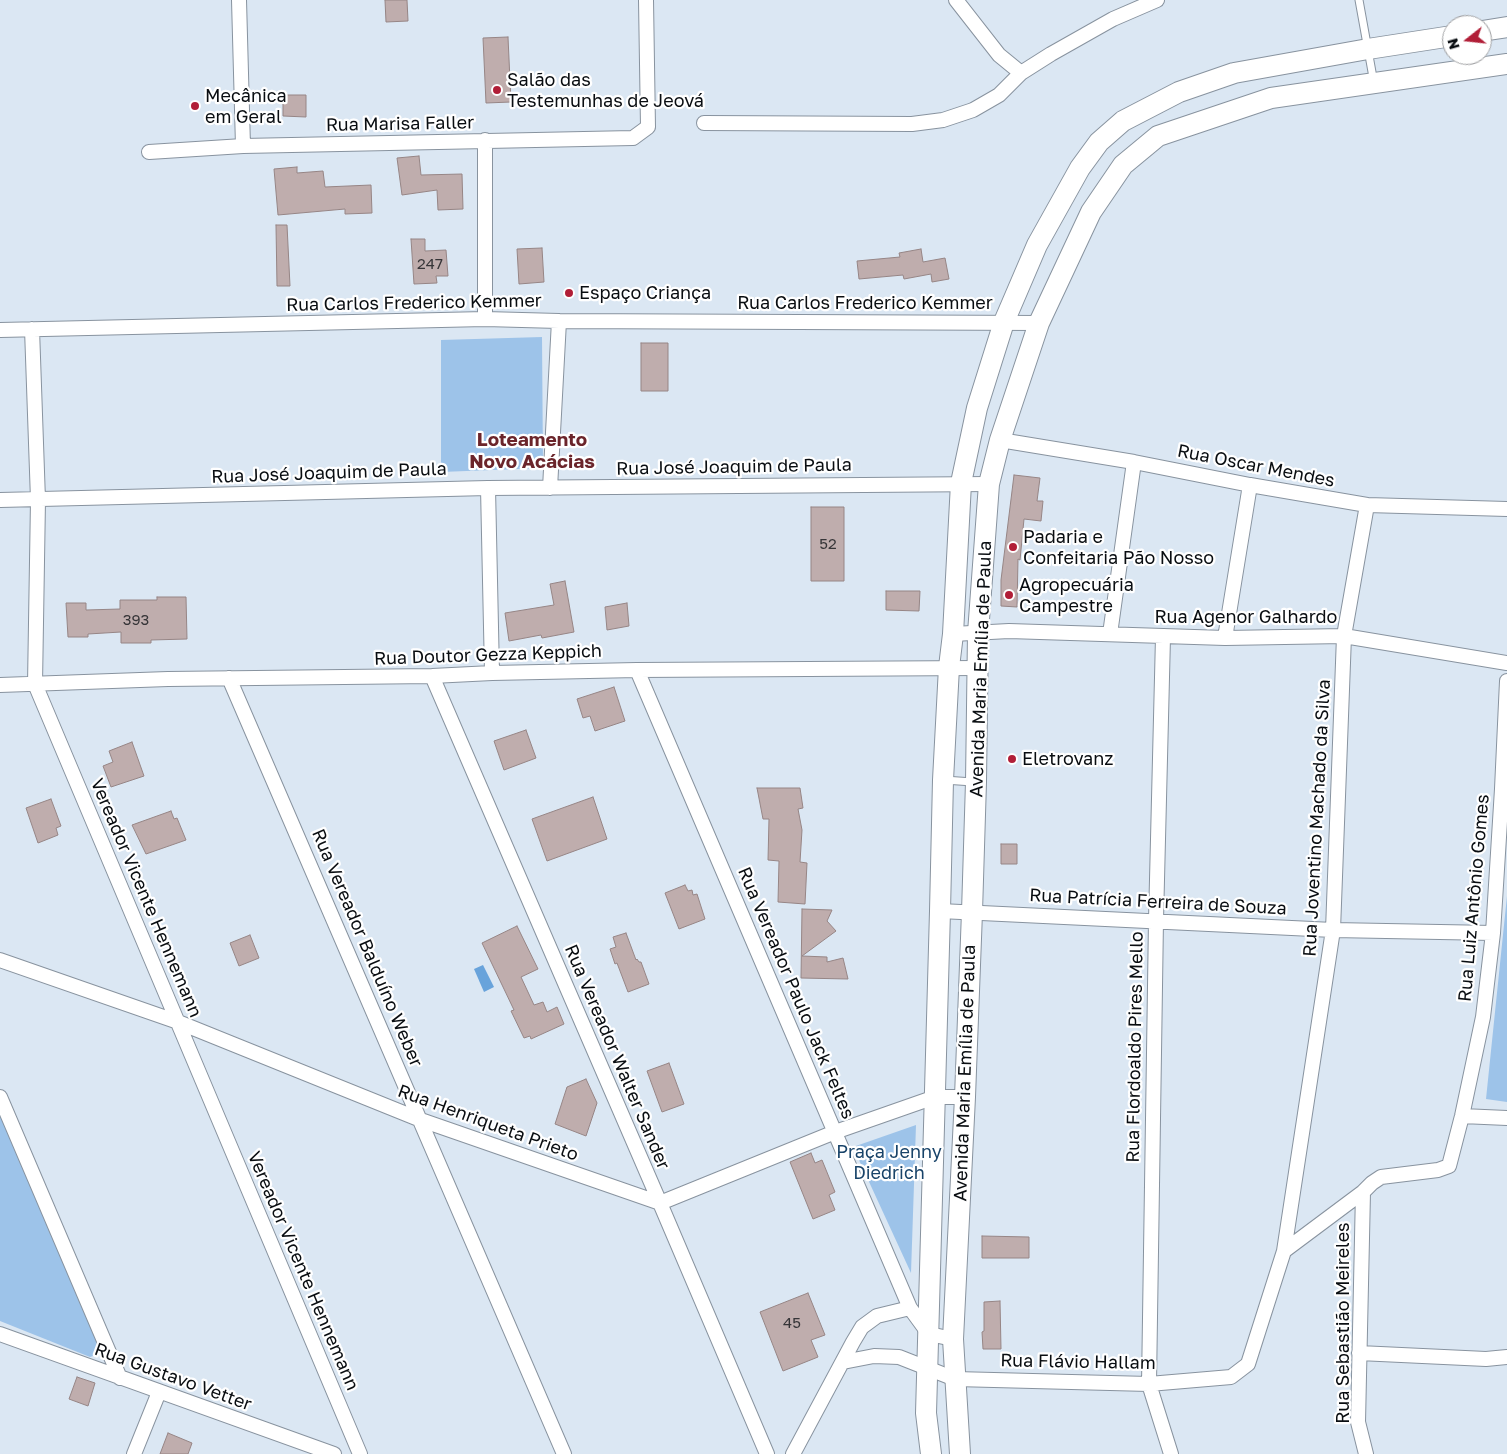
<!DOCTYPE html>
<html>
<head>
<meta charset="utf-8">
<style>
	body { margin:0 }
	#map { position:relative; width:1507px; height:1454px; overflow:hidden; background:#dbe7f3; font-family:"Golos Text",sans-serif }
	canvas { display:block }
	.north { position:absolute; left:1442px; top:15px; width:50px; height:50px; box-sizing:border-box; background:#fff; border:1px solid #9d9ea0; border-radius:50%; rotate:254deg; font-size:14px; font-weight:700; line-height:20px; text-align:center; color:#090d11 }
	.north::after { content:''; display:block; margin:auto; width:18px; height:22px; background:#b11e37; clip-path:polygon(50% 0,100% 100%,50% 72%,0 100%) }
</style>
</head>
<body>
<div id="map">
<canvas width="1507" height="1454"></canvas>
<div class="north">N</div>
</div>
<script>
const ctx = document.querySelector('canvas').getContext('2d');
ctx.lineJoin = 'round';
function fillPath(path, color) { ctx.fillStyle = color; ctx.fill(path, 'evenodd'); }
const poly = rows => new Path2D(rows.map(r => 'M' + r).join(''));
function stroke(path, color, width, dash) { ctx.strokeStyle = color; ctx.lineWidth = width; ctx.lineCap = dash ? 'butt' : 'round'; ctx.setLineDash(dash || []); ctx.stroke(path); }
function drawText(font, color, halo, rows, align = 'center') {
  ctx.font = font + ' "Golos Text",sans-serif'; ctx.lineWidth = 4.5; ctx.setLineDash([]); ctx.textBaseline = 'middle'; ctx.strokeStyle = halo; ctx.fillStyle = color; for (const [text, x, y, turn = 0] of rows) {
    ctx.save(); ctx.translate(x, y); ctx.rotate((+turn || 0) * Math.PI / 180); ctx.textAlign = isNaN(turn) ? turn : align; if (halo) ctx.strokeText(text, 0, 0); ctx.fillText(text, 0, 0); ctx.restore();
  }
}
fillPath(poly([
	[542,337,543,468,441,472,441,340],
	[1507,896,1507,1102,1486,1099],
	[0,1113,103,1349,99,1354,90,1357,0,1321],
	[916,1125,911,1273,853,1147]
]), '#9dc3e9');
fillPath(poly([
	[483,965,494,987,484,992,474,969]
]), '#68a3db');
const building = poly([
	[385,0,407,0,408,21,386,22,385,0],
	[508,37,511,102,486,103,483,38,508,37],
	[283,95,306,95,306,117,283,116,283,95],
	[419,156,421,175,462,174,463,209,438,210,437,190,402,195,397,158,419,156],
	[297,167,297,173,323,171,325,187,371,185,372,213,345,214,345,209,278,215,274,169,297,167],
	[276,225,287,225,290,286,277,286,276,225],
	[411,239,425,239,425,251,446,250,448,276,436,276,437,283,414,284,411,239],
	[542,248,544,282,519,284,517,249,542,248],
	[921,249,923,262,945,258,949,279,932,282,931,274,904,279,903,275,859,279,857,261,900,257,899,253,921,249],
	[641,343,668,343,668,391,641,391,641,343],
	[1014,475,1040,478,1037,501,1043,501,1041,521,1024,519,1020,560,1018,559,1017,607,1001,606,1001,580,1014,475],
	[811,507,844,507,844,581,811,581,811,507],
	[565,581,574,632,542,638,541,635,509,641,505,613,554,605,550,584,565,581],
	[886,591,920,591,919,611,886,610,886,591],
	[157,597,186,597,187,639,151,640,151,643,121,643,121,632,88,634,88,637,68,637,66,603,86,603,86,610,120,609,120,600,157,600,157,597],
	[627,603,629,626,607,630,605,607,627,603],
	[614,687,625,721,595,731,590,716,583,718,577,699,614,687],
	[526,730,536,758,504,770,494,741,526,730],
	[132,742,144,776,111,787,103,766,113,762,109,751,132,742],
	[757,788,800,788,803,808,798,809,802,830,800,862,807,863,805,904,778,902,779,861,768,860,769,819,763,819,757,788],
	[593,797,607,839,547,861,532,819,593,797],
	[51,799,61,826,56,828,58,835,38,843,26,808,51,799],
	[171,811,174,819,177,818,186,840,146,854,132,825,171,811],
	[1001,844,1017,844,1017,864,1001,864,1001,844],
	[685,885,688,891,692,890,693,895,697,894,705,919,679,929,665,893,685,885],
	[802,909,832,910,827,921,836,931,802,956,827,957,827,962,843,958,848,979,801,978,802,909],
	[517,926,538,969,521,977,534,1005,543,1002,547,1012,557,1007,564,1024,531,1039,530,1036,524,1038,511,1011,514,1010,482,943,517,926],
	[626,933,636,960,637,959,639,962,641,962,649,984,628,992,617,963,615,964,610,949,616,947,613,937,626,933],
	[250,935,259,958,239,966,230,943,250,935],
	[669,1063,684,1104,662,1112,647,1071,669,1063],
	[586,1079,597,1103,586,1136,555,1124,567,1087,586,1079],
	[811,1153,815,1163,822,1160,835,1192,829,1195,835,1210,813,1219,790,1162,811,1153],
	[982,1236,1029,1237,1029,1258,982,1258,982,1236],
	[808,1293,825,1335,811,1340,818,1357,783,1371,760,1312,808,1293],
	[1000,1301,1001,1349,983,1349,982,1332,984,1331,984,1302,1000,1301],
	[77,1377,95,1383,88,1406,69,1399,77,1377],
	[168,1433,192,1443,188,1454,160,1454,168,1433]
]);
fillPath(building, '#bfadad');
stroke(building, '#968585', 1);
const service = poly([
	[1359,0,1374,83],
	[944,780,973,782]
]);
const minor = poly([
	[239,0,243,146],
	[956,0,999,55,1021,73],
	[704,123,912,124,943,120,973,110,999,95,1021,73,1051,54,1113,19,1157,0],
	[485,140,485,319],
	[149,152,243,146,633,138,648,127,646,0],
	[32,329,38,500,35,684,360,1454],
	[0,330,485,319,559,321,1039,323],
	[1000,440,1134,462,1250,485,1367,505,1507,509],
	[488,488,492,673],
	[550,488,559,321],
	[0,500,488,488,989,484],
	[953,634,1009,631,1225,638,1344,636,1507,663],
	[1110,634,1134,462],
	[1163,637,1156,920,1149,1384,1171,1454],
	[1225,638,1250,485],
	[637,670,910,1308,929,1334,953,1339],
	[432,676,660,1203,767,1454],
	[229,678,564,1454],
	[0,685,168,679,432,676,492,673,637,670,978,668],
	[940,911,1333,930,1493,933],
	[0,960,178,1022,421,1120,660,1203,835,1132,935,1097,965,1097],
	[0,1097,120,1378],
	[1462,1116,1507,1118],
	[1363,1192,1358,1422,1366,1454],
	[1284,1251,1333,930,1344,636,1367,505],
	[0,1334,334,1454],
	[1359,1353,1486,1359,1507,1357],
	[843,1362,874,1356,899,1357,955,1379,1149,1384,1231,1377,1248,1364,1284,1251,1363,1192,1372,1183,1381,1177,1438,1170,1449,1166,1462,1116,1483,1017,1493,933,1502,789,1507,681],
	[134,1454,159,1392],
	[793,1454,853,1342,862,1327,877,1316,910,1308]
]);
const secondary = poly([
	[1482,31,1507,27],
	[931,1454,926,1413,940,911,943,780,949,667,953,634,961,483,977,408,1004,322,1037,245,1080,168,1099,142,1123,121,1179,92,1234,73,1368,49,1452,36],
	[960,1454,953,1339,965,1097,972,912,976,782,978,633,989,484,1000,440,1039,323,1091,212,1123,165,1158,136,1271,98,1507,64]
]);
stroke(service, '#88939f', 9);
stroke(minor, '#88939f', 16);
stroke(secondary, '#88939f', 22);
stroke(service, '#fff', 7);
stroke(minor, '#fff', 14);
stroke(secondary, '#fff', 20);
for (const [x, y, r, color] of [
	[497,90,5,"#b11e37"],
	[195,106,5,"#b11e37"],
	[569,293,5,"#b11e37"],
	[1013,547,5,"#b11e37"],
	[1009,595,5,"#b11e37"],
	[1012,759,5,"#b11e37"]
]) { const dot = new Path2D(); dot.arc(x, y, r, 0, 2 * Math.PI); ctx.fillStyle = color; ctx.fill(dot); stroke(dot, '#fff', 2); }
drawText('15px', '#363538', null, [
	["247",430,264],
	["52",828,544],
	["393",136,620],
	["45",792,1323]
]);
drawText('18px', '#090d11', '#fff', [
	["Salão das",507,80],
	["Testemunhas de Jeová",507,101],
	["Mecânica",205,96],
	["em Geral",205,117],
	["Espaço Criança",579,293],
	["Padaria e",1023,537],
	["Confeitaria Pão Nosso",1023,558],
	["Agropecuária",1019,585],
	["Campestre",1019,606],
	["Eletrovanz",1022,759]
], 'left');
drawText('18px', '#090d11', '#fff', [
	["Rua Marisa Faller",400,124,-1],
	["Rua Carlos Frederico Kemmer",414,303,-1],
	["Rua Carlos Frederico Kemmer",865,303],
	["Rua Oscar Mendes",1256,466,11],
	["Rua José Joaquim de Paula",734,467,-1],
	["Rua José Joaquim de Paula",329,473,-2],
	["Rua Agenor Galhardo",1246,617],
	["Rua Doutor Gezza Keppich",488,655,-2],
	["Avenida Maria Emília de Paula",981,669,-88],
	["Rua Joventino Machado da Silva",1317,818,-87],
	["Vereador Vicente Hennemann",146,898,67],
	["Rua Luiz Antônio Gomes",1474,898,-85],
	["Rua Patrícia Ferreira de Souza",1158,902,3],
	["Rua Vereador Balduíno Weber",367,948,67],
	["Rua Vereador Paulo Jack Feltes",796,993,67],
	["Rua Flordoaldo Pires Mello",1135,1047,-89],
	["Rua Vereador Walter Sander",617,1057,67],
	["Avenida Maria Emília de Paula",965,1073,-88],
	["Rua Henriqueta Prieto",488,1123,20],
	["Vereador Vicente Hennemann",303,1271,67],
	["Rua Sebastião Meireles",1343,1323,-90],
	["Rua Flávio Hallam",1078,1362,1],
	["Rua Gustavo Vetter",173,1377,20]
]);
drawText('18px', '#184369', '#fff', [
	["Praça Jenny",889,1152],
	["Diedrich",889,1173]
]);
drawText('bold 19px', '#6b252b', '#fff', [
	["Loteamento",532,440],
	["Novo Acácias",532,462]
]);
</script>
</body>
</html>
